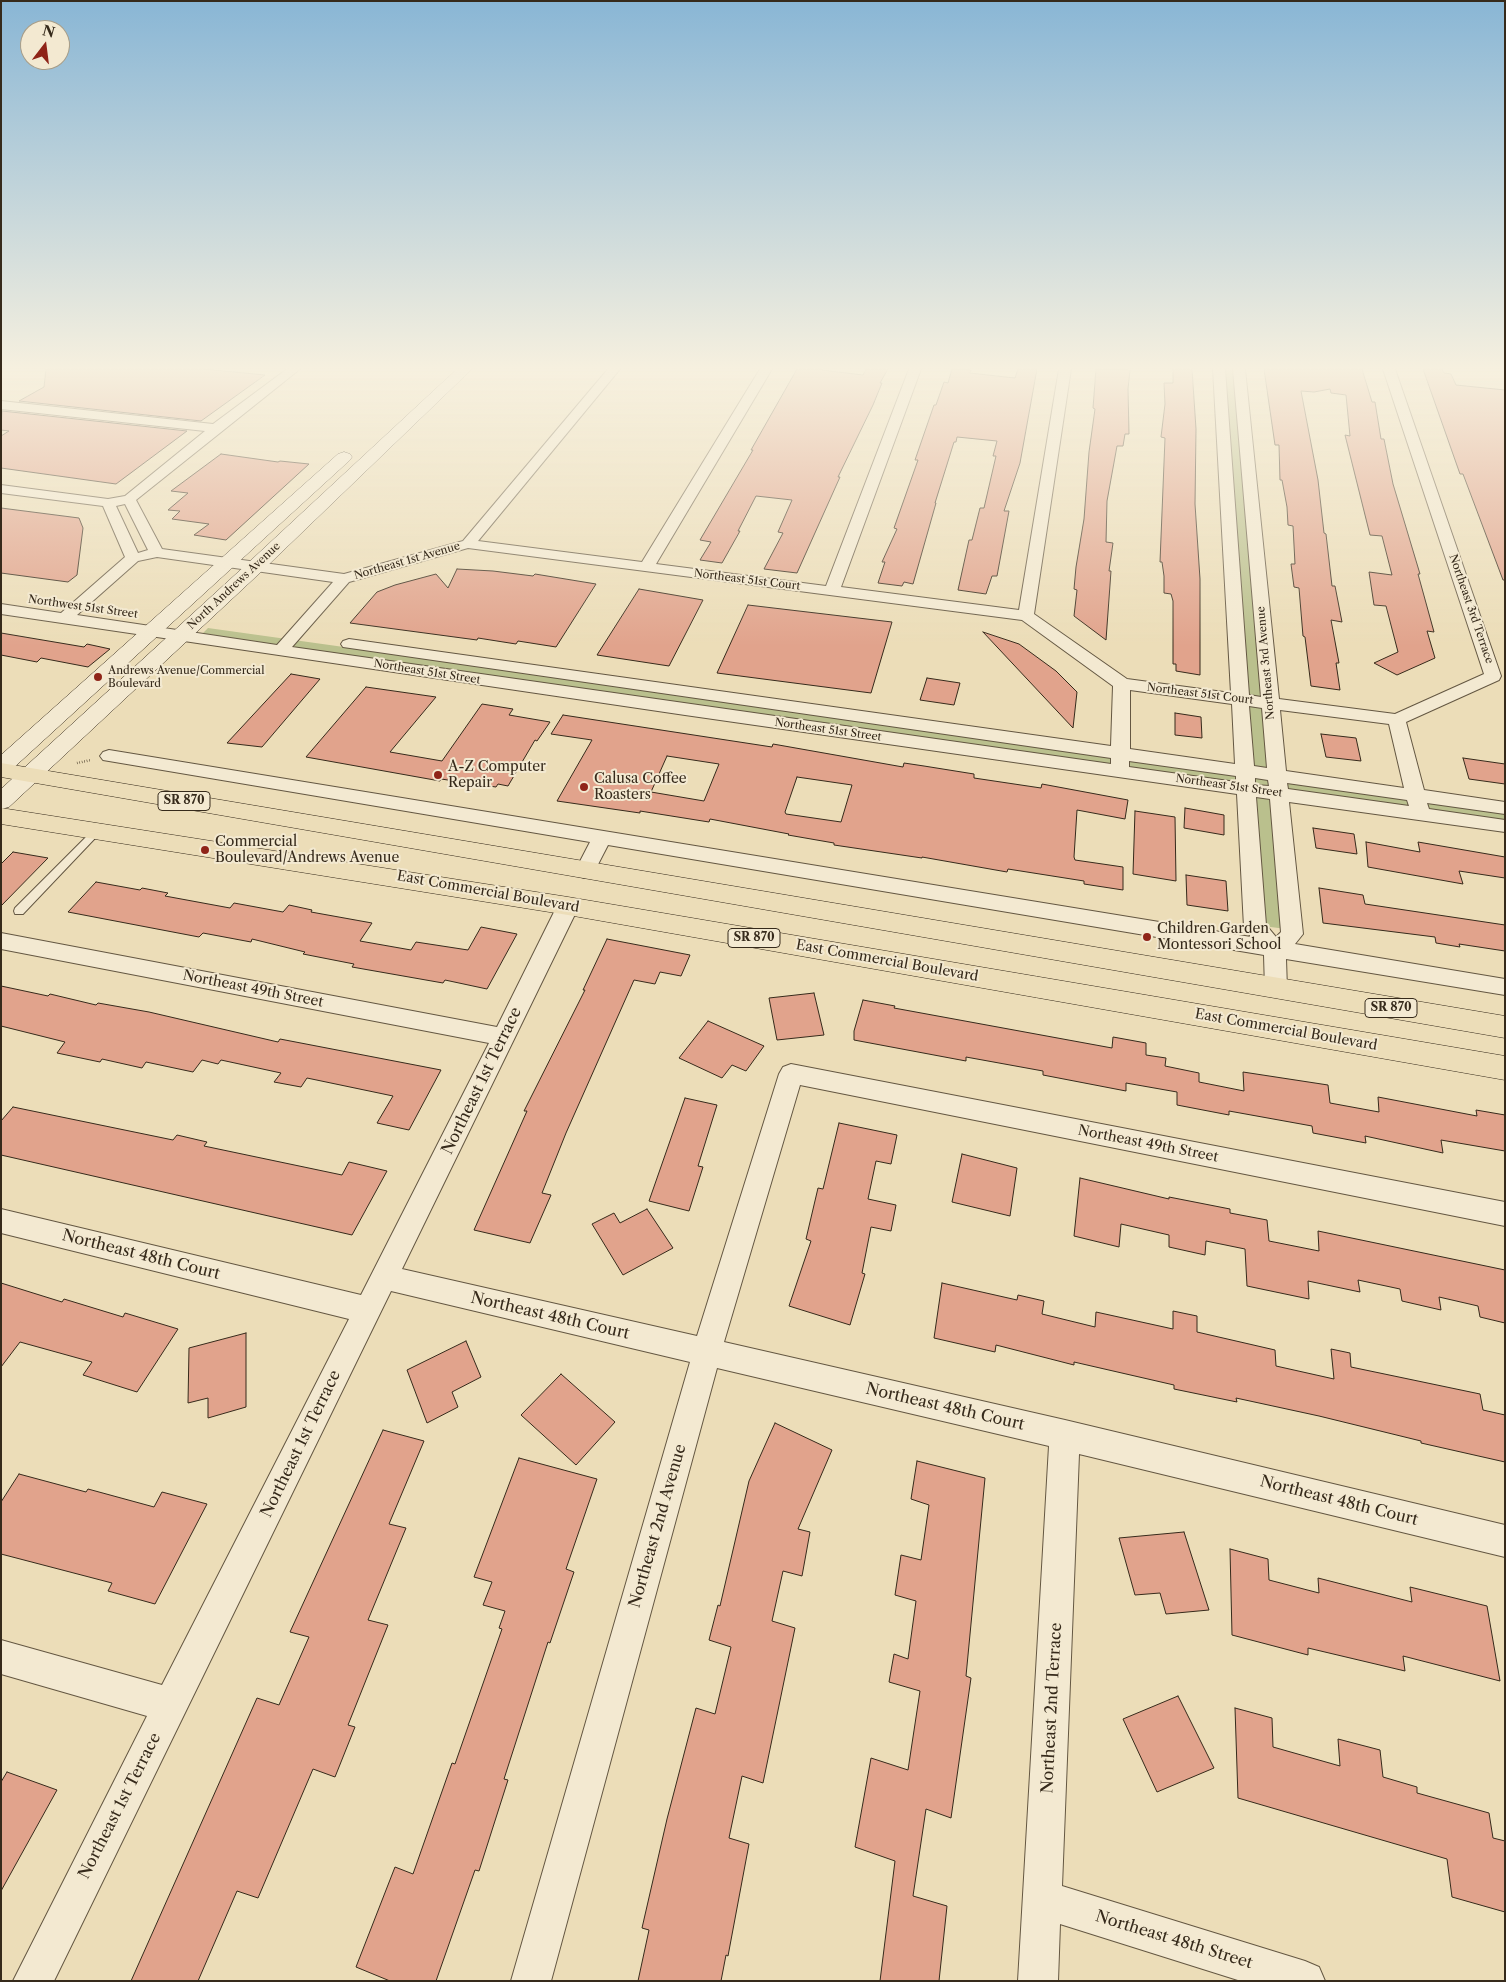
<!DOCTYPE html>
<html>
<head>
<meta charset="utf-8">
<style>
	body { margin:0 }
	#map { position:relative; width:1506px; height:1982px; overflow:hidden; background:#ecddb8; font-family:"Libre Caslon Text",serif }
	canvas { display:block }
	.frame { position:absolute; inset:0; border:2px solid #362a1b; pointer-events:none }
	.north { position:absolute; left:20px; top:20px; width:50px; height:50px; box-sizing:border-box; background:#f3e9d1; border:1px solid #a79d88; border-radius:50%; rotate:15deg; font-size:14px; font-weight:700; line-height:20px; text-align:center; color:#362a1b }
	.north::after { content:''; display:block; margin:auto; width:18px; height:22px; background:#8f2418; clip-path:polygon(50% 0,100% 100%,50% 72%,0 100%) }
</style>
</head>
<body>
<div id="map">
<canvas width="1506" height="1982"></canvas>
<div class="frame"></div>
<div class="north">N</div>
</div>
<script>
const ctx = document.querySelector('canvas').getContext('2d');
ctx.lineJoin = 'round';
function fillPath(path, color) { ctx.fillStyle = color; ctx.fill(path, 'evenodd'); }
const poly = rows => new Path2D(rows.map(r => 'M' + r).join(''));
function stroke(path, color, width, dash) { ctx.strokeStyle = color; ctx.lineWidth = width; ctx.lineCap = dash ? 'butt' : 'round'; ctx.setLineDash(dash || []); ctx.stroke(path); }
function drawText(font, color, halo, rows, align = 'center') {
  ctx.font = font + ' "Libre Caslon Text",serif'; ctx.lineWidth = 4; ctx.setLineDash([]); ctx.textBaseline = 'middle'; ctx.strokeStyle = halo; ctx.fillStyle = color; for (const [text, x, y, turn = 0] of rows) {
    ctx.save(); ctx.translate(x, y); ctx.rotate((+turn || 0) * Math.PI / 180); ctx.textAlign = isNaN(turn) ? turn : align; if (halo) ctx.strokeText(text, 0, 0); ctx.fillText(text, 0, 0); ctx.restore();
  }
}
fillPath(poly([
	[1223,369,1234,369,1272,777,1505,811,1505,823,1273,790,1286,929,1263,926,1252,787,201,635,208,628,1252,774]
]), '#bac08d');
const building = poly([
	[46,369,204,369,265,375,201,421,19,401,44,387,46,369],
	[797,369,823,369,822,370,863,375,866,369,888,369,880,383,882,383,873,405,838,477,840,477,797,573,764,569,783,533,778,532,792,500,756,496,738,531,740,531,722,563,700,560,711,542,700,540,753,450,751,450,797,369],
	[952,369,971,370,970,373,1015,378,1018,369,1037,369,1020,463,1004,511,1009,511,997,576,992,576,986,594,958,590,969,540,972,540,980,508,984,508,996,456,993,456,997,441,957,437,956,442,954,442,935,503,936,503,913,584,904,582,902,586,878,583,885,562,882,562,897,529,894,528,918,460,915,460,934,405,936,405,944,382,948,383,952,369],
	[1096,369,1130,370,1128,389,1129,434,1125,434,1123,446,1117,446,1107,501,1106,542,1113,543,1109,571,1111,571,1106,640,1074,616,1077,590,1074,589,1076,567,1084,519,1089,452,1095,409,1093,408,1096,369],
	[1173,369,1192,369,1196,429,1195,504,1200,579,1200,675,1176,671,1176,664,1173,664,1173,601,1171,594,1164,593,1164,576,1162,562,1160,562,1165,438,1161,437,1165,404,1164,383,1173,383,1173,369],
	[1264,369,1362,369,1372,402,1375,402,1381,439,1384,439,1393,484,1420,574,1418,574,1434,632,1427,631,1435,658,1397,675,1374,663,1398,652,1386,606,1374,605,1369,572,1392,575,1382,536,1370,535,1345,435,1350,436,1346,395,1331,393,1330,389,1314,392,1301,391,1318,480,1324,533,1326,534,1332,586,1335,586,1342,622,1331,620,1339,663,1336,663,1340,690,1311,686,1305,637,1303,636,1299,588,1294,587,1291,564,1295,564,1293,526,1288,525,1287,507,1282,480,1280,480,1279,445,1275,445,1264,369],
	[1423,369,1442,369,1444,373,1451,374,1456,385,1505,390,1505,580,1503,580,1463,474,1460,474,1423,369],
	[2,411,187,431,116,484,1,468,1,436,9,431,1,430,2,411],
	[221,454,278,462,280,461,309,464,226,540,194,535,209,524,172,519,180,511,168,510,188,493,171,491,221,454],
	[1,508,79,518,83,528,77,575,68,582,1,573,1,508],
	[457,569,493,571,533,576,535,574,596,584,556,647,518,641,516,644,478,638,477,640,350,623,377,592,395,585,436,574,448,588,457,569],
	[639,589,703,600,669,666,597,655,639,589],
	[748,605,892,622,871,693,717,673,748,605],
	[983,632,1019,644,1056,671,1077,692,1073,728,983,632],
	[1,633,84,647,87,644,110,649,88,667,41,658,37,662,1,655,1,633],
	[291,674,320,679,262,747,227,743,291,674],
	[927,678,960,683,954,705,920,700,927,678],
	[366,687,436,697,390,752,442,761,482,704,513,709,509,715,550,722,537,741,535,740,508,786,498,784,496,787,441,779,440,781,306,757,366,687],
	[1175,713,1201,717,1202,738,1175,735,1175,713],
	[563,715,772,747,773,744,903,767,904,763,924,766,974,774,974,778,1041,788,1042,784,1128,800,1125,819,1077,810,1074,857,1075,860,1123,867,1123,890,1084,884,1084,881,1008,869,1007,872,922,857,922,858,834,845,834,843,788,835,789,834,710,819,709,822,640,811,640,813,557,801,592,740,551,734,563,715],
	[667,756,719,764,704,801,651,792,667,756],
	[797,777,852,785,841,822,786,814,785,812,797,777],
	[1321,734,1356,738,1361,761,1326,757,1321,734],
	[1463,758,1505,764,1505,784,1469,779,1463,758],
	[1185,808,1224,815,1224,835,1184,828,1185,808],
	[1135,811,1175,817,1176,881,1133,874,1135,811],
	[1313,828,1354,834,1357,854,1316,848,1313,828],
	[1366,842,1420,852,1418,842,1505,857,1505,878,1459,871,1463,884,1368,867,1366,842],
	[13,852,48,858,1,906,1,864,13,852],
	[1186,875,1226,881,1228,911,1187,905,1186,875],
	[96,882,140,890,142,888,168,893,165,896,230,908,234,903,283,912,289,905,312,910,311,912,372,923,360,941,411,950,416,942,468,950,481,927,517,934,487,989,445,980,443,983,352,967,354,964,303,954,305,952,252,939,251,942,203,933,199,937,68,912,96,882],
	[1319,888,1363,895,1365,904,1505,925,1505,951,1459,944,1460,947,1436,943,1435,937,1323,923,1319,888],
	[607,939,690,955,681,976,660,972,655,984,634,980,566,1133,542,1193,551,1195,530,1243,474,1230,527,1111,524,1111,585,990,583,990,607,939],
	[1,986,48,996,50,994,96,1005,98,1003,149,1012,278,1042,280,1039,441,1070,409,1130,377,1123,393,1096,307,1078,301,1087,274,1082,281,1073,221,1060,218,1064,202,1060,193,1072,146,1062,142,1068,102,1059,100,1062,57,1053,65,1042,1,1026,1,986],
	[814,993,824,1035,777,1040,769,998,814,993],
	[863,1000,895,1006,894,1008,1112,1048,1113,1037,1146,1043,1146,1055,1166,1058,1165,1066,1199,1073,1199,1082,1244,1091,1243,1072,1328,1085,1330,1103,1379,1112,1378,1097,1477,1116,1476,1110,1505,1115,1505,1151,1441,1140,1443,1153,1365,1136,1366,1143,1313,1133,1312,1126,1229,1111,1229,1115,1177,1105,1177,1092,1126,1083,1126,1091,1043,1075,1043,1071,966,1057,966,1061,854,1040,854,1031,863,1000],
	[708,1021,764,1046,746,1071,732,1065,722,1078,679,1058,708,1021],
	[685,1098,717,1105,698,1166,703,1167,689,1211,649,1201,685,1098],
	[13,1107,173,1140,177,1135,207,1142,204,1146,342,1175,349,1162,387,1171,352,1235,1,1155,1,1121,13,1107],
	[839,1123,897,1135,891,1164,876,1161,868,1199,896,1205,891,1231,871,1227,862,1273,865,1274,850,1325,789,1306,811,1241,806,1239,818,1188,823,1189,839,1123],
	[962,1154,1017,1168,1010,1216,952,1202,962,1154],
	[1080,1178,1169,1199,1169,1197,1230,1209,1230,1213,1267,1220,1269,1241,1319,1251,1318,1231,1505,1270,1505,1323,1480,1317,1478,1306,1439,1297,1441,1310,1402,1301,1400,1289,1358,1280,1360,1292,1308,1281,1309,1299,1247,1286,1245,1249,1206,1241,1205,1255,1169,1247,1169,1235,1121,1224,1119,1247,1074,1236,1080,1178],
	[647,1209,673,1248,623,1275,592,1224,614,1213,620,1223,647,1209],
	[1,1283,62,1302,64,1299,123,1317,125,1313,178,1329,137,1392,83,1375,92,1362,20,1342,1,1367,1,1283],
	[942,1283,1017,1300,1018,1295,1044,1301,1042,1314,1095,1327,1096,1312,1173,1329,1173,1311,1197,1316,1197,1332,1275,1350,1276,1366,1334,1379,1331,1349,1350,1353,1351,1367,1480,1394,1483,1410,1505,1415,1505,1462,1421,1443,1421,1441,1319,1416,1236,1398,1237,1402,1174,1389,1174,1385,1074,1362,1074,1365,996,1345,995,1352,934,1338,942,1283],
	[246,1333,246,1407,208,1418,208,1398,188,1403,189,1348,246,1333],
	[466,1341,481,1377,452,1392,458,1407,427,1423,407,1370,466,1341],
	[561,1374,615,1422,576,1465,521,1415,561,1374],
	[775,1423,832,1450,798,1529,810,1532,802,1576,783,1571,772,1621,795,1628,763,1783,742,1776,729,1838,749,1844,728,1956,726,1955,721,1981,638,1981,649,1930,642,1928,667,1819,696,1708,715,1714,731,1647,709,1640,718,1605,720,1606,749,1481,775,1423],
	[383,1430,424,1441,389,1524,406,1528,368,1620,388,1625,348,1725,355,1727,335,1777,313,1769,258,1898,237,1891,198,1981,131,1981,257,1698,279,1705,309,1637,290,1632,383,1430],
	[519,1458,597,1479,566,1569,574,1572,550,1643,548,1642,504,1779,508,1780,479,1871,475,1870,436,1981,390,1981,356,1967,395,1867,413,1874,452,1763,455,1764,502,1629,499,1628,505,1611,483,1605,492,1582,474,1577,519,1458],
	[917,1461,985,1478,966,1676,971,1678,951,1818,926,1809,913,1896,947,1906,939,1981,880,1981,895,1861,855,1847,871,1758,908,1770,920,1691,889,1682,894,1654,908,1659,916,1601,895,1595,901,1555,921,1560,929,1505,911,1499,917,1461],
	[19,1474,86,1492,88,1489,154,1507,162,1492,207,1504,155,1604,108,1591,112,1583,1,1554,1,1502,19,1474],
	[1184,1532,1209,1610,1166,1614,1160,1593,1135,1595,1119,1538,1184,1532],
	[1230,1549,1268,1559,1269,1580,1319,1593,1318,1578,1412,1602,1410,1587,1487,1606,1500,1681,1403,1656,1405,1671,1308,1648,1308,1655,1232,1635,1230,1549],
	[1178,1696,1214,1768,1157,1792,1123,1719,1178,1696],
	[1235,1708,1272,1718,1273,1747,1340,1766,1338,1739,1380,1750,1383,1777,1417,1787,1417,1793,1489,1813,1493,1838,1505,1841,1505,1912,1452,1897,1447,1859,1238,1798,1235,1708],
	[7,1772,57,1790,1,1891,1,1782,7,1772]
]);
fillPath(building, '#e1a38c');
stroke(building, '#362a1b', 1);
const lane = poly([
	[97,828,100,829,102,831,100,833,23,914,15,914,14,911,15,908,94,829,97,828]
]);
const street = poly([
	[287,369,300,369,136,500,162,549,344,574,463,541,608,369,620,369,478,541,642,562,760,369,772,369,656,564,826,586,909,369,921,369,841,587,1019,610,1059,369,1071,369,1034,614,1127,679,1231,693,1213,369,1225,369,1249,695,1261,697,1233,369,1245,369,1279,699,1395,714,1484,674,1383,369,1395,369,1501,676,1499,680,1406,722,1424,790,1505,802,1505,814,1427,803,1429,809,1505,820,1505,832,1289,802,1303,934,1295,944,1505,979,1505,995,1286,959,1287,989,1284,995,1276,997,1268,995,1265,989,1264,955,608,845,592,876,585,878,578,876,575,871,590,842,103,760,100,756,103,752,109,750,1251,937,1244,927,1237,794,685,715,1,614,1,604,61,613,125,557,103,506,1,493,1,485,108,499,125,496,205,431,1,409,1,401,213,424,287,369],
	[125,504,148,550,138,553,116,506,125,504],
	[468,548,1022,620,1113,686,1111,746,349,639,343,641,341,644,343,647,1111,758,1111,764,292,647,349,582,468,548],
	[157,557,333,582,277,645,77,615,138,561,157,557],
	[1130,690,1232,704,1235,764,1130,749,1130,690],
	[1249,706,1262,708,1267,768,1254,766,1249,706],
	[1280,710,1389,724,1404,788,1286,771,1280,710],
	[1129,761,1236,776,1236,782,1129,767,1129,761],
	[1255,778,1268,780,1269,786,1255,785,1255,778],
	[1287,783,1407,800,1409,806,1288,789,1287,783],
	[1256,797,1270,799,1281,932,1276,937,1266,925,1256,797],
	[568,899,575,901,579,906,402,1269,697,1336,779,1074,783,1067,791,1064,1505,1202,1505,1226,800,1085,724,1342,1065,1420,1505,1525,1505,1557,1079,1454,1062,1886,1305,1961,1319,1967,1325,1981,1241,1981,1060,1924,1058,1981,1018,1981,1049,1446,717,1368,551,1981,511,1981,690,1362,391,1291,54,1981,13,1981,147,1716,1,1674,1,1640,162,1685,349,1319,1,1233,1,1209,361,1295,489,1043,1,949,1,933,497,1027,557,906,561,901,568,899]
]);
const secondary = poly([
	[457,369,472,369,262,571,9,807,1,809,1,789,248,563,457,369],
	[344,452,350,454,352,457,350,460,9,772,1,774,1,755,338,454,344,452]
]);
const primary = poly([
	[1,763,1505,1016,1505,1038,1,777,1,763],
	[1,808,568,897,1505,1056,1505,1080,568,915,1,824,1,808]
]);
stroke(lane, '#645742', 2);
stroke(street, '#645742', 2);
stroke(secondary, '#362a1b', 1);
stroke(primary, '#362a1b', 1);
stroke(poly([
	[77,763,91,760]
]), '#362a1b', 2.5, [0.5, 2]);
fillPath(lane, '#f3e9d1');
fillPath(street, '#f3e9d1');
fillPath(secondary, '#f3e9d1');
fillPath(primary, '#ecddb8');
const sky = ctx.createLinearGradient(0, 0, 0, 646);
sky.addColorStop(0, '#89b6d5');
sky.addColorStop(0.57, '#f6f0df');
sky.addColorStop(1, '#f6f0df00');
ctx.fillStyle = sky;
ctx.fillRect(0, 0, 1506, 646);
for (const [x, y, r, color] of [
	[98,677,5,"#8f2418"],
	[438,775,5,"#8f2418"],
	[584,787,5,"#8f2418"],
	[205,850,5,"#8f2418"],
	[1147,937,5,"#8f2418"]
]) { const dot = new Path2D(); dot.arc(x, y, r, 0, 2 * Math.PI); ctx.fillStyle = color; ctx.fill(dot); stroke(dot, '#f3e9d1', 2); }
drawText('11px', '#362a1b', '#f3e9d1', [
	["Northeast 1st Avenue",407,561,-16],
	["Northeast 51st Court",747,580,7],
	["North Andrews Avenue",234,586,-43],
	["Northwest 51st Street",83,607,8],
	["Northeast 3rd Terrace",1471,609,71],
	["Northeast 3rd Avenue",1266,663,-95],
	["Northeast 51st Street",427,672,9],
	["Northeast 51st Court",1200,694,7],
	["Northeast 51st Street",828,730,8],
	["Northeast 51st Street",1229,786,8]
]);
drawText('11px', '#362a1b', '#f3e9d1', [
	["Andrews Avenue/Commercial",108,671],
	["Boulevard",108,684]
], 'left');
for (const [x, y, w] of [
	[184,801,52],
	[754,938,52],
	[1391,1008,52]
]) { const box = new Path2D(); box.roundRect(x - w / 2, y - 9.5, w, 19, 4); ctx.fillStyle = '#f3e9d1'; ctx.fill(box); stroke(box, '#362a1b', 1); }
drawText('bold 12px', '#362a1b', null, [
	["SR 870",184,801],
	["SR 870",754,938],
	["SR 870",1391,1008]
]);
drawText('14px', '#362a1b', '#f3e9d1', [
	["A-Z Computer",448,767],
	["Repair",448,783],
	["Calusa Coffee",594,779],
	["Roasters",594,795],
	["Commercial",215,842],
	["Boulevard/Andrews Avenue",215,858],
	["Children Garden",1157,929],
	["Montessori School",1157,945]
], 'left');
drawText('14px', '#362a1b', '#f3e9d1', [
	["East Commercial Boulevard",488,892,10],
	["East Commercial Boulevard",887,961,10],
	["Northeast 49th Street",253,989,11],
	["East Commercial Boulevard",1286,1030,10],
	["Northeast 49th Street",1148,1144,11]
]);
drawText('16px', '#362a1b', '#f3e9d1', [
	["Northeast 1st Terrace",482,1081,-64],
	["Northeast 48th Court",141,1255,14],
	["Northeast 48th Court",550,1316,13],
	["Northeast 48th Court",945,1407,13],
	["Northeast 1st Terrace",301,1444,-64],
	["Northeast 48th Court",1339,1501,14],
	["Northeast 2nd Avenue",658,1526,-74],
	["Northeast 2nd Terrace",1052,1708,-87],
	["Northeast 1st Terrace",120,1806,-63],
	["Northeast 48th Street",1174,1940,17]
]);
</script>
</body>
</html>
